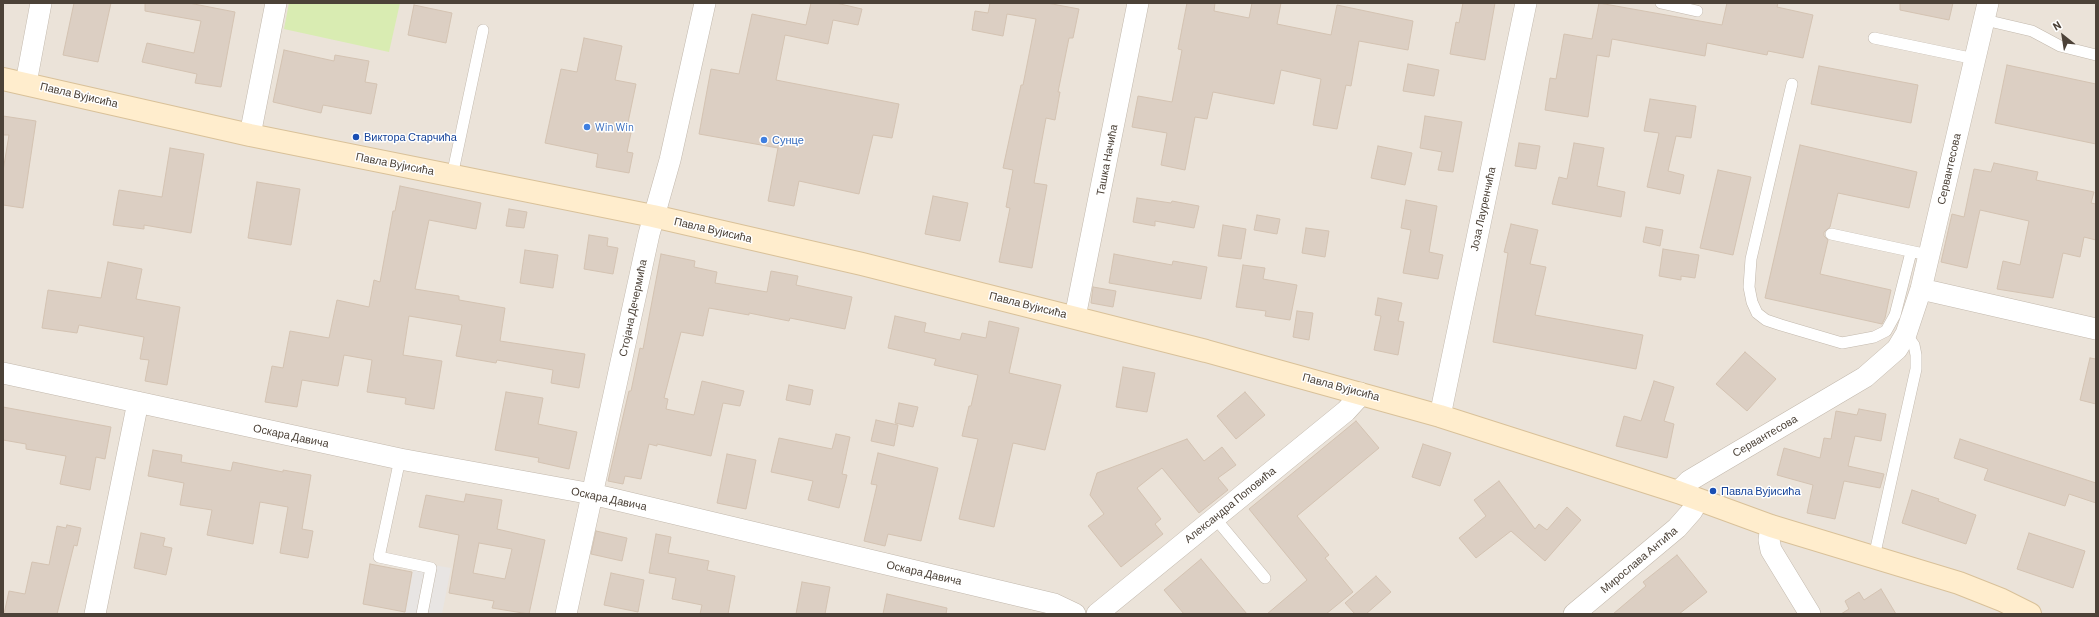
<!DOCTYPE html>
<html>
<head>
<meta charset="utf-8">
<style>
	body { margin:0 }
	#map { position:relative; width:2099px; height:617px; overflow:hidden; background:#f6f2eb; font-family:Barlow,sans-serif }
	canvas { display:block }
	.frame { position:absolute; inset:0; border:4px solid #4c4238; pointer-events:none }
	.north { position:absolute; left:2043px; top:16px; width:40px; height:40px; -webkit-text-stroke:3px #fff; paint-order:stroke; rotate:330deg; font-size:11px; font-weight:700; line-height:16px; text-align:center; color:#4c4238 }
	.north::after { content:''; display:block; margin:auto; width:14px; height:18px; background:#4c4238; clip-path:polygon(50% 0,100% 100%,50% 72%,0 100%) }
</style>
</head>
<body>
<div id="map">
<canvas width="2099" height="617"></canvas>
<div class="frame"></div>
<div class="north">N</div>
</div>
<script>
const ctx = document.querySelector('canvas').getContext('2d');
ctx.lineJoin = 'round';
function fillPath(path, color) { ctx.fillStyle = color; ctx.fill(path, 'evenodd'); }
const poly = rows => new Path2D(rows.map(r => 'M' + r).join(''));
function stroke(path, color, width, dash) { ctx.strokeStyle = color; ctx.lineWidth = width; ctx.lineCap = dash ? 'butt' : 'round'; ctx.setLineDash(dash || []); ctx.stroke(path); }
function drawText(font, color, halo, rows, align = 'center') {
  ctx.font = font + ' Barlow,sans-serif'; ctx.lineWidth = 3; ctx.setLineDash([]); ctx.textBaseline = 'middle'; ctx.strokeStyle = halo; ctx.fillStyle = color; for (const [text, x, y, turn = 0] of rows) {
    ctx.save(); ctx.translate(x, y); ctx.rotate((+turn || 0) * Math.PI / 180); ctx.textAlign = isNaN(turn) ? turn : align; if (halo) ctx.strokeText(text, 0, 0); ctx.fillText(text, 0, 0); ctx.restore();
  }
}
fillPath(poly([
	[3,3,2096,3,2096,614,3,614]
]), '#ebe3d9');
fillPath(poly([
	[289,3,400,3,389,52,284,29]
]), '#d9ecb2');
fillPath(poly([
	[415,562,451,568,442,614,405,614]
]), '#e8e5e3');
const building = poly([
	[74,3,111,3,98,62,63,55,74,3],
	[145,3,189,3,235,12,221,87,195,83,197,74,142,62,147,43,194,53,201,21,145,11,145,3],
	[811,3,836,3,862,9,858,25,833,20,828,44,785,35,776,80,899,104,892,138,873,135,859,194,799,181,794,206,768,201,778,148,699,134,711,69,739,74,752,14,806,25,811,3],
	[990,3,1047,3,1079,9,1073,38,1069,38,1058,92,1060,92,1055,120,1046,118,1034,183,1047,185,1032,268,999,262,1010,208,1006,207,1013,170,1003,168,1021,85,1023,85,1036,19,1007,14,1003,36,972,30,975,11,988,13,990,3],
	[1187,3,1215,3,1214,11,1249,18,1252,3,1281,3,1277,24,1331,35,1337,5,1413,21,1408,50,1359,41,1351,86,1346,85,1337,129,1313,125,1321,79,1281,70,1274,104,1213,92,1207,119,1195,117,1185,170,1161,165,1167,133,1132,127,1138,96,1172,102,1182,50,1178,49,1187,3],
	[1463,3,1495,3,1485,60,1450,54,1456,22,1459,23,1463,3],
	[1599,3,1722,25,1727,3,1778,3,1777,7,1813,15,1803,58,1768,51,1767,55,1707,43,1705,56,1612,39,1609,57,1597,55,1588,117,1545,110,1550,78,1556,79,1564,34,1592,39,1599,3],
	[1900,3,1953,3,1949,20,1900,10,1900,3],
	[414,5,452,13,446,43,408,35,414,5],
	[584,38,622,46,615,80,636,84,626,132,631,133,627,152,633,153,629,173,596,167,598,154,545,143,561,69,577,72,584,38],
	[284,50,334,61,335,55,369,61,365,82,377,84,371,114,323,105,321,113,273,102,284,50],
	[1408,64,1439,70,1434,96,1403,91,1408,64],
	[2007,65,2096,84,2096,144,1995,123,2007,65],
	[1819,66,1918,85,1911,123,1811,104,1819,66],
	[1650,99,1696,106,1691,138,1676,136,1668,171,1684,175,1680,194,1647,187,1659,133,1644,131,1650,99],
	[3,116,36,121,23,208,3,205,3,171,9,135,3,135,3,116],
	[1425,116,1462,122,1453,172,1438,170,1442,152,1420,148,1425,116],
	[1519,143,1540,146,1536,169,1515,166,1519,143],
	[1574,143,1604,148,1597,186,1625,192,1621,217,1552,204,1559,177,1567,179,1574,143],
	[1800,145,1917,172,1909,208,1838,193,1830,227,1824,232,1824,236,1828,240,1820,274,1891,290,1885,318,1882,324,1765,298,1800,145],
	[1378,146,1412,153,1405,185,1371,178,1378,146],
	[170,148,204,154,191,233,144,225,144,229,113,225,119,190,162,197,170,148],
	[1994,163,2038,172,2036,180,2094,192,2091,203,2096,204,2096,240,2084,237,2080,257,2063,253,2053,298,1997,289,2003,261,2020,265,2029,221,1980,210,1967,268,1941,262,1952,214,1964,217,1974,169,1991,172,1994,163],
	[1718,170,1751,177,1733,255,1700,248,1718,170],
	[257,182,300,189,291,245,248,238,257,182],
	[400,186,481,203,476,229,429,220,415,289,459,296,459,300,505,308,500,341,585,354,579,388,551,383,553,370,497,360,496,363,456,356,462,325,409,316,403,355,442,361,434,409,405,404,406,398,367,392,372,360,344,355,338,386,302,380,297,407,265,402,272,366,283,368,290,331,329,338,337,300,369,307,374,280,380,282,393,211,395,211,400,186],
	[933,196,968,203,960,241,925,234,933,196],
	[1137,198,1171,203,1172,201,1199,206,1194,228,1155,221,1155,226,1133,222,1137,198],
	[1406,200,1437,206,1429,252,1443,255,1438,279,1403,273,1411,230,1401,228,1406,200],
	[509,209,527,212,524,228,506,226,509,209],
	[1257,215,1280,219,1277,234,1254,230,1257,215],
	[1511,224,1538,230,1530,264,1546,267,1535,315,1643,335,1636,369,1493,342,1508,253,1504,252,1511,224],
	[1223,225,1246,229,1241,259,1218,256,1223,225],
	[1646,227,1663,230,1660,246,1643,242,1646,227],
	[1306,228,1329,231,1325,257,1302,253,1306,228],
	[589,235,608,238,607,246,618,248,613,274,584,269,589,235],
	[1663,249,1699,255,1695,278,1681,276,1681,280,1659,276,1663,249],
	[525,250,558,255,553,288,520,283,525,250],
	[661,254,695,261,694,267,717,272,715,283,767,292,771,271,798,276,796,285,852,297,845,329,790,318,789,321,749,313,749,315,709,308,703,336,681,332,664,398,668,399,666,409,694,415,702,381,744,391,740,406,723,403,711,456,657,444,657,446,649,444,641,479,625,476,623,484,608,481,629,391,631,391,640,348,643,349,661,254],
	[1114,254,1172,265,1173,261,1207,267,1201,299,1109,283,1114,254],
	[108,262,142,269,136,299,180,307,167,385,145,381,149,360,140,359,144,337,79,325,77,333,42,328,48,290,101,298,108,262],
	[1243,265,1265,268,1263,279,1297,285,1290,320,1265,316,1266,311,1236,307,1243,265],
	[1093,287,1116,291,1113,307,1091,303,1093,287],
	[1378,298,1402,303,1398,321,1404,322,1398,355,1374,350,1381,316,1375,315,1378,298],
	[1297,311,1313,313,1309,340,1293,337,1297,311],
	[895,316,926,323,924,332,960,340,962,333,986,338,989,321,1019,328,1009,373,1061,385,1045,450,1013,443,994,527,959,519,978,439,962,436,969,406,971,406,978,375,934,365,936,359,888,348,895,316],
	[1745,352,1776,379,1747,411,1716,384,1745,352],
	[2090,358,2096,359,2096,404,2080,400,2090,358],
	[1123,367,1155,373,1147,412,1116,407,1123,367],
	[1654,381,1674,387,1664,421,1674,424,1667,458,1616,446,1624,416,1641,421,1654,381],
	[789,385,813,390,810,405,786,400,789,385],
	[506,392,543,398,538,424,577,432,569,469,538,462,539,458,495,450,506,392],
	[1245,392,1265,415,1236,439,1217,416,1245,392],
	[899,403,918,407,913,427,895,423,899,403],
	[3,407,111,427,105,459,96,457,90,490,60,484,66,456,26,449,26,444,3,440,3,407],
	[1859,409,1886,414,1881,441,1855,436,1848,466,1884,474,1880,488,1844,481,1835,519,1807,513,1813,485,1777,475,1784,448,1820,458,1824,438,1831,439,1836,411,1857,415,1859,409],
	[876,420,898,425,894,446,871,441,876,420],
	[1356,421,1379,448,1297,516,1329,555,1325,558,1353,592,1326,614,1267,614,1307,580,1249,509,1356,421],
	[836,434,850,437,842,474,847,475,839,508,808,500,813,481,771,472,779,438,832,449,836,434],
	[1187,439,1204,461,1222,447,1236,465,1218,478,1228,490,1199,513,1162,468,1137,488,1161,519,1155,524,1163,534,1121,567,1088,526,1104,514,1090,495,1097,473,1187,439],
	[1960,439,2096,483,2096,503,2069,494,2065,506,1984,480,1988,469,1954,458,1960,439],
	[1423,444,1451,453,1440,486,1412,477,1423,444],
	[153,450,182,455,181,462,231,471,233,462,283,472,283,470,311,475,302,529,313,531,308,558,280,553,288,507,260,502,253,544,207,535,212,510,180,505,184,483,148,476,153,450],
	[878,453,938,468,921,541,888,534,885,546,864,541,877,485,871,484,878,453],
	[727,454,756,460,746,509,717,503,727,454],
	[1499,481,1535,529,1539,524,1547,530,1567,507,1581,520,1545,561,1511,531,1476,558,1459,538,1486,516,1474,500,1499,481],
	[1912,490,1939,499,1938,501,1976,515,1966,544,1902,523,1912,490],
	[466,494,502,500,497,529,545,540,529,614,492,608,494,601,449,593,459,535,419,527,426,495,464,502,466,494],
	[479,543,512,549,505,579,473,573,479,543],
	[67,525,81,528,77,546,74,545,57,614,4,614,9,591,25,594,32,562,49,565,57,526,66,528,67,525],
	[596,531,627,538,622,561,591,554,596,531],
	[141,533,165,538,163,546,172,548,166,575,134,568,141,533],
	[2029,533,2085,551,2073,588,2017,569,2029,533],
	[656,534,671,537,668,553,709,561,707,570,735,576,728,614,700,614,702,605,672,599,676,578,649,573,656,534],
	[1677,555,1707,592,1679,614,1613,614,1646,586,1643,582,1677,555],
	[1201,559,1247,614,1184,614,1164,590,1201,559],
	[370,564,412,572,405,612,363,604,370,564],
	[611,573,644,580,638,612,604,605,611,573],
	[1376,576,1391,592,1366,614,1355,614,1345,603,1376,576],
	[802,582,830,587,825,614,796,614,802,582],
	[1881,589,1896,614,1841,614,1849,609,1845,601,1859,592,1864,600,1881,589],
	[887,594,947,608,946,614,883,614,887,594]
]);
fillPath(building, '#dccfc3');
stroke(building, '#d4c3b2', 1);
const lane = poly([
	[1661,3,1697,11],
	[1985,20,2032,31,2060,46,2096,55],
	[1874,38,1975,59],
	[1792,84,1751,259,1749,287,1752,302,1757,313,1766,320,1781,325,1842,343,1874,337,1886,331,1895,315,1911,252],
	[452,176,483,30],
	[1831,234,1919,253],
	[400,459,379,557,431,568,422,614],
	[1215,518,1265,578],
	[1874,557,1916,369,1916,355,1914,345,1906,334]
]);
const street = poly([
	[26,83,41,3],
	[250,135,276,3],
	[1921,289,2096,329],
	[1075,317,1138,3],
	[3,373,400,459,592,494,1054,604,1075,614],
	[1440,416,1526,3],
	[1678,492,1689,481,1699,475,1865,377,1897,349,1906,334,1921,289,1988,3],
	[1771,526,1769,540,1771,550,1810,614],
	[95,614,138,402],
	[566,614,649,234,670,160,705,3],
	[1097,614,1346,411,1356,400,1360,393],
	[1574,614,1677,528,1692,511,1698,500]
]);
const secondary = poly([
	[3,79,250,135,653,216,862,264,1206,351,1440,416,1678,492,1771,526,1959,583,2002,600,2030,614]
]);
stroke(lane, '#c3b9ad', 12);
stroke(street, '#c3b9ad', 22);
stroke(secondary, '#d9c199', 24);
stroke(lane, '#fff', 11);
stroke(street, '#fff', 21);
stroke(secondary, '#ffedcd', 22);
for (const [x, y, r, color] of [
	[587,127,4,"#3f7fe0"],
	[356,137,4,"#1a4fb4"],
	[764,140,4,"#3f7fe0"],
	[1713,491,4,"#1a4fb4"]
]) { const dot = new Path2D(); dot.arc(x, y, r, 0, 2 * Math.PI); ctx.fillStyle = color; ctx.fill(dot); stroke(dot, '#fff', 1.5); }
drawText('11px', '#4c4238', '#fff', [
	["Павла Вујисића",79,95,13],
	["Ташка Начића",1107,160,-79],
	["Павла Вујисића",395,164,11],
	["Сервантесова",1949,169,-77],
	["Јоза Лауренчића",1483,209,-78],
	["Павла Вујисића",713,230,13],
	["Павла Вујисића",1028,305,14],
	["Стојана Дечермића",633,308,-78],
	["Павла Вујисића",1341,387,15],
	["Оскара Давича",291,436,12],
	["Сервантесова",1765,436,-30],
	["Оскара Давича",609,499,12],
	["Александра Поповића",1230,505,-39],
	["Мирослава Антића",1639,560,-40],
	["Оскара Давича",924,573,13]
]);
drawText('11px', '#366cbe', '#fff', [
	["Win Win",595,127],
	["Сунце",772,140]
], 'left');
drawText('11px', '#164399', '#fff', [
	["Виктора Старчића",364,137],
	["Павла Вујисића",1721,491]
], 'left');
</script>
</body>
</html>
